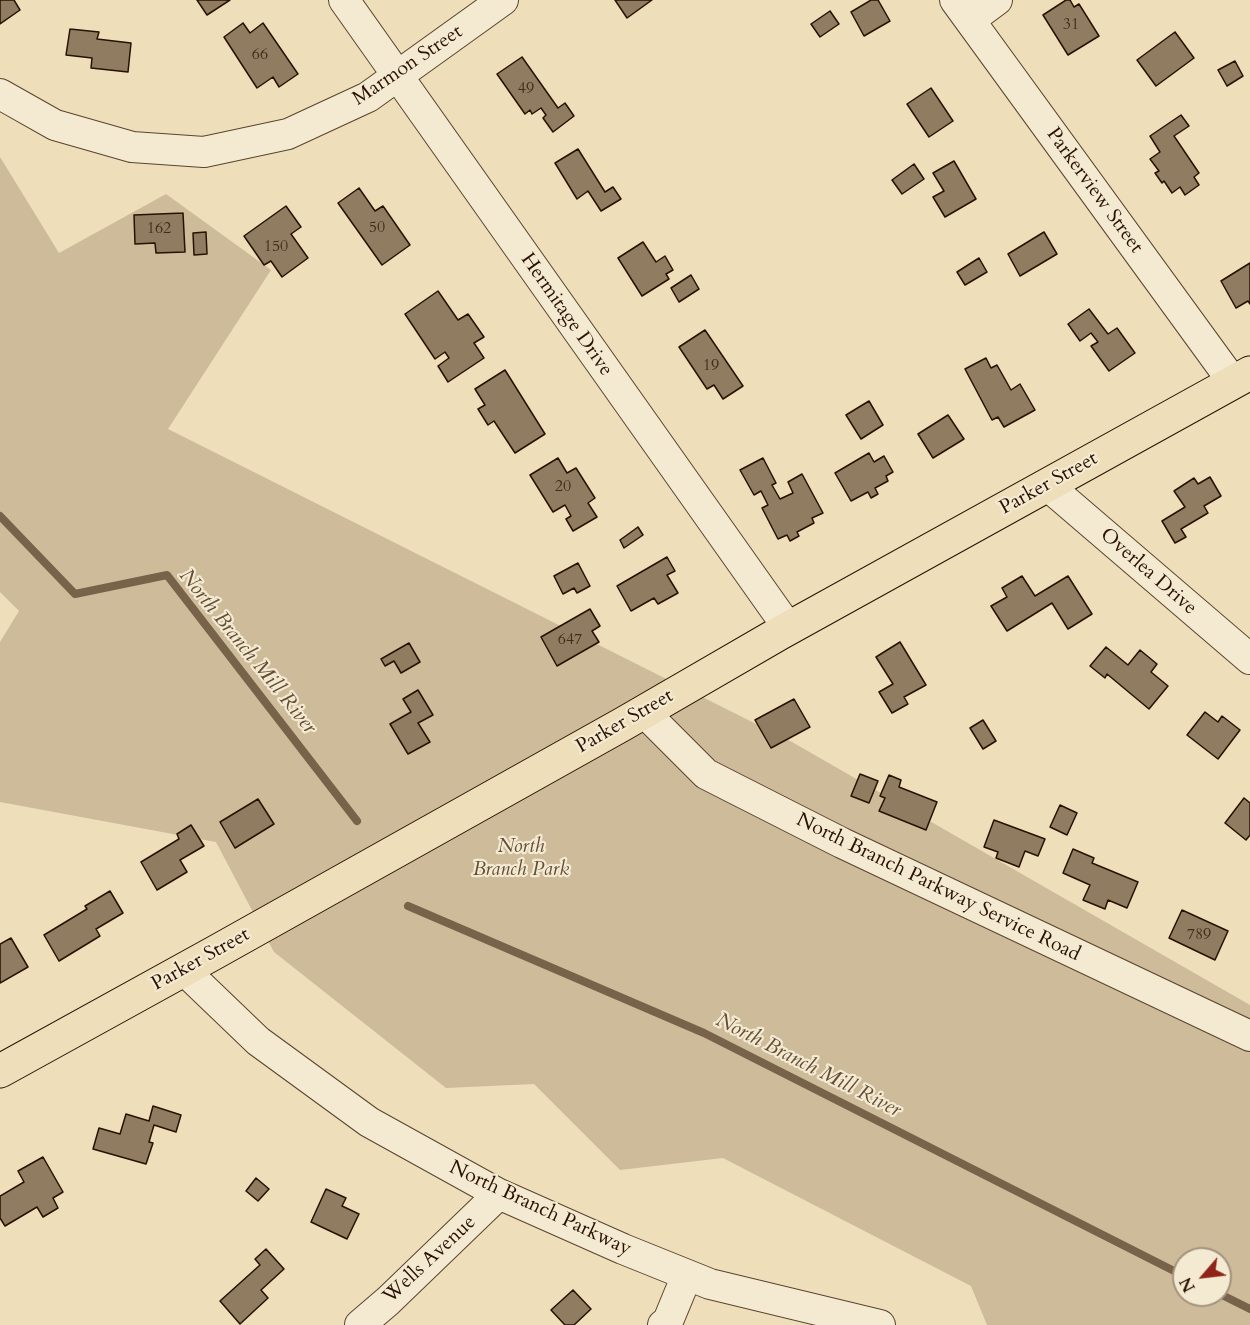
<!DOCTYPE html>
<html>
<head>
<meta charset="utf-8">
<style>
	body { margin:0 }
	#map { position:relative; width:1250px; height:1325px; overflow:hidden; background:#eedeba; font-family:Cardo,serif }
	canvas { display:block }
	.north { position:absolute; left:1172px; top:1247px; width:60px; height:60px; box-sizing:border-box; background:#f4ead2; border:2px solid #a3937e; border-radius:50%; rotate:242deg; font-size:16px; font-weight:700; line-height:24px; text-align:center; color:#291100 }
	.north::after { content:''; display:block; margin:auto; width:21px; height:27px; background:#8f2418; clip-path:polygon(50% 0,100% 100%,50% 72%,0 100%) }
</style>
</head>
<body>
<div id="map">
<canvas width="1250" height="1325"></canvas>
<div class="north">N</div>
</div>
<script>
const ctx = document.querySelector('canvas').getContext('2d');
ctx.lineJoin = 'round';
function fillPath(path, color) { ctx.fillStyle = color; ctx.fill(path, 'evenodd'); }
const poly = rows => new Path2D(rows.map(r => 'M' + r).join(''));
function stroke(path, color, width, dash) { ctx.strokeStyle = color; ctx.lineWidth = width; ctx.lineCap = dash ? 'butt' : 'round'; ctx.setLineDash(dash || []); ctx.stroke(path); }
function drawText(font, color, halo, rows, align = 'center') {
  ctx.font = font + ' Cardo,serif'; ctx.lineWidth = 4.5; ctx.setLineDash([]); ctx.textBaseline = 'middle'; ctx.strokeStyle = halo; ctx.fillStyle = color; for (const [text, x, y, turn = 0] of rows) {
    ctx.save(); ctx.translate(x, y); ctx.rotate((+turn || 0) * Math.PI / 180); ctx.textAlign = isNaN(turn) ? turn : align; if (halo) ctx.strokeText(text, 0, 0); ctx.fillText(text, 0, 0); ctx.restore();
  }
}
fillPath(poly([
	[0,157,59,253,166,194,271,270,168,429,792,742,1250,1005,1250,1325,987,1325,971,1286,723,1158,620,1170,534,1084,446,1088,274,952,216,842,0,802,0,642,19,611,0,592],
	[1184,1259,1220,1259,1220,1295,1184,1295]
]), '#cdbb9a');
stroke(poly([
	[0,516,75,594,167,575,357,821],
	[408,906,704,1033,1184,1276],
	[1220,1294,1250,1309]
]), '#77624a', 8);
const building = poly([
	[0,0,14,0,20,10,0,24,0,0],
	[197,0,230,0,207,15,197,0],
	[615,0,652,0,627,18,615,0],
	[871,0,878,0,890,21,864,36,851,12,871,0],
	[1066,0,1070,0,1074,7,1079,4,1099,36,1068,55,1043,15,1066,0],
	[830,11,839,24,820,37,811,24,830,11],
	[243,23,250,33,263,23,298,74,279,87,273,77,257,88,224,37,243,23],
	[70,29,99,32,97,39,131,43,128,72,91,68,92,58,66,55,70,29],
	[1175,32,1194,58,1156,86,1137,60,1175,32],
	[522,57,558,108,565,103,574,116,553,132,543,118,546,115,541,108,532,114,530,110,525,114,497,74,522,57],
	[1235,61,1243,76,1227,86,1218,70,1235,61],
	[931,88,953,121,929,137,907,104,931,88],
	[1181,115,1189,126,1174,136,1199,173,1194,177,1199,185,1185,195,1180,187,1172,193,1164,181,1162,183,1155,173,1159,171,1150,159,1160,152,1150,136,1181,115],
	[578,149,605,192,613,187,621,199,601,211,588,191,577,199,555,163,578,149],
	[954,161,976,199,945,217,933,197,944,191,933,173,954,161],
	[914,164,924,179,902,194,892,180,914,164],
	[359,188,375,211,383,206,410,245,382,265,338,203,359,188],
	[286,206,301,227,291,234,308,258,282,277,271,261,264,265,244,236,286,206],
	[183,213,185,252,156,253,155,243,135,244,134,215,183,213],
	[206,232,207,254,194,255,193,233,206,232],
	[1044,232,1057,254,1020,276,1008,254,1044,232],
	[643,242,656,262,665,256,673,270,666,274,669,279,642,296,618,258,643,242],
	[979,258,987,272,965,285,957,272,979,258],
	[1250,263,1250,304,1248,301,1236,308,1221,281,1250,263],
	[691,275,699,289,679,302,671,288,691,275],
	[438,291,458,320,468,314,484,337,474,343,484,358,448,382,438,366,449,358,445,352,435,359,405,314,438,291],
	[1089,309,1108,334,1117,328,1135,353,1109,371,1091,346,1098,342,1091,333,1080,341,1068,324,1089,309],
	[705,330,743,386,723,399,714,385,707,389,679,347,705,330],
	[986,358,991,368,997,365,1011,390,1020,384,1035,410,1004,427,998,417,992,420,965,369,986,358],
	[505,370,545,434,515,453,494,421,488,425,478,409,485,405,475,389,505,370],
	[869,401,883,425,861,439,846,415,869,401],
	[948,415,964,439,933,458,918,434,948,415],
	[869,453,874,462,884,456,893,472,886,476,888,481,875,488,878,494,871,498,868,492,851,501,835,473,869,453],
	[558,458,567,473,576,468,595,498,588,503,597,517,573,531,566,519,571,516,565,505,553,512,530,475,558,458],
	[763,458,776,483,772,485,780,499,793,493,788,482,802,474,823,513,812,518,814,523,797,532,799,536,790,541,787,535,778,539,762,508,768,505,761,491,754,495,740,470,763,458],
	[1210,477,1221,496,1204,506,1208,513,1181,529,1186,537,1175,543,1162,521,1185,507,1174,491,1194,478,1198,484,1210,477],
	[638,527,643,535,624,548,620,540,638,527],
	[667,557,675,571,667,575,678,593,658,604,654,598,631,611,617,586,667,557],
	[578,563,590,586,577,593,574,588,563,594,554,576,578,563],
	[1022,576,1035,596,1068,576,1092,614,1068,629,1052,603,1007,631,991,606,1007,597,1002,588,1022,576],
	[590,609,600,626,592,631,599,642,557,666,541,637,590,609],
	[900,642,926,685,904,697,908,704,892,713,879,692,893,684,876,657,900,642],
	[409,643,420,662,401,673,394,661,385,666,381,659,409,643],
	[1106,647,1128,665,1140,650,1157,664,1151,672,1168,686,1149,709,1107,674,1105,678,1090,666,1106,647],
	[418,690,433,715,418,723,430,742,408,754,390,724,411,712,403,699,418,690],
	[794,699,810,727,771,748,755,720,794,699],
	[1205,712,1218,722,1222,716,1240,730,1218,759,1187,735,1205,712],
	[983,720,996,741,983,749,970,728,983,720],
	[860,774,878,781,869,803,851,796,860,774],
	[889,775,901,780,899,787,937,802,926,830,879,811,885,798,880,796,889,775],
	[1244,798,1250,803,1250,835,1246,840,1225,823,1244,798],
	[258,799,274,824,235,848,220,822,258,799],
	[1060,805,1077,813,1067,835,1050,827,1060,805],
	[994,820,1045,839,1038,856,1025,851,1019,867,996,858,998,852,984,847,994,820],
	[191,825,204,846,180,860,187,872,157,890,141,862,179,839,177,834,191,825],
	[1073,849,1094,858,1092,863,1138,882,1127,908,1108,900,1105,909,1083,900,1090,885,1063,873,1073,849],
	[110,891,123,913,96,929,100,936,59,961,44,935,87,909,85,906,110,891],
	[1182,910,1228,931,1215,960,1169,938,1182,910],
	[11,938,28,967,0,983,0,944,11,938],
	[153,1106,181,1115,176,1132,154,1125,149,1142,153,1143,146,1164,93,1149,99,1128,120,1134,126,1114,149,1121,153,1106],
	[43,1157,63,1192,53,1198,58,1208,43,1217,37,1207,5,1226,0,1218,0,1196,24,1182,18,1171,43,1157],
	[256,1178,269,1189,258,1201,246,1191,256,1178],
	[326,1189,346,1198,342,1206,359,1214,347,1239,311,1222,326,1189],
	[266,1249,284,1269,261,1290,268,1298,240,1324,220,1301,260,1265,255,1259,266,1249],
	[573,1290,591,1309,574,1325,565,1325,551,1310,573,1290]
]);
fillPath(building, '#8f7c61');
stroke(building, '#291100', 1.5);
const minor = poly([
	[344,0,789,629],
	[955,0,1233,382],
	[970,20,997,0],
	[0,94,55,125,132,147,204,152,288,134,368,97,503,0],
	[1047,485,1250,659],
	[644,712,706,774,842,843,1250,1036],
	[184,970,258,1041,369,1122,499,1194,623,1249,710,1284,880,1325],
	[360,1325,388,1301,499,1194],
	[663,1325,668,1321,687,1275]
]);
const major = poly([
	[0,1071,214,953,623,724,780,633,1250,373]
]);
stroke(minor, '#5a442e', 32);
stroke(major, '#291100', 35);
stroke(minor, '#f4ead2', 30);
stroke(major, '#eedeba', 33);
drawText('16px', '#422c18', null, [
	["31",1071,25],
	["66",260,55],
	["49",526,89],
	["50",377,228],
	["162",159,229],
	["150",276,247],
	["19",711,366],
	["20",563,487],
	["647",570,640],
	["789",1199,935]
]);
drawText('20px', '#291100', '#f4ead2', [
	["Marmon Street",408,66,-34],
	["Parkerview Street",1094,191,54],
	["Hermitage Drive",566,315,55],
	["Parker Street",1049,484,-29],
	["Overlea Drive",1148,572,41],
	["Parker Street",625,722,-30],
	["North Branch Parkway Service Road",938,888,26],
	["Parker Street",201,960,-29],
	["North Branch Parkway",540,1209,25],
	["Wells Avenue",430,1260,-43]
]);
drawText('italic 20px', '#624c36', '#f4ead2', [
	["North",521,847],
	["Branch Park",521,870]
]);
drawText('italic 21px', '#644e37', '#f4ead2', [
	["North Branch Mill River",247,652,51],
	["North Branch Mill River",808,1066,27]
]);
</script>
</body>
</html>
